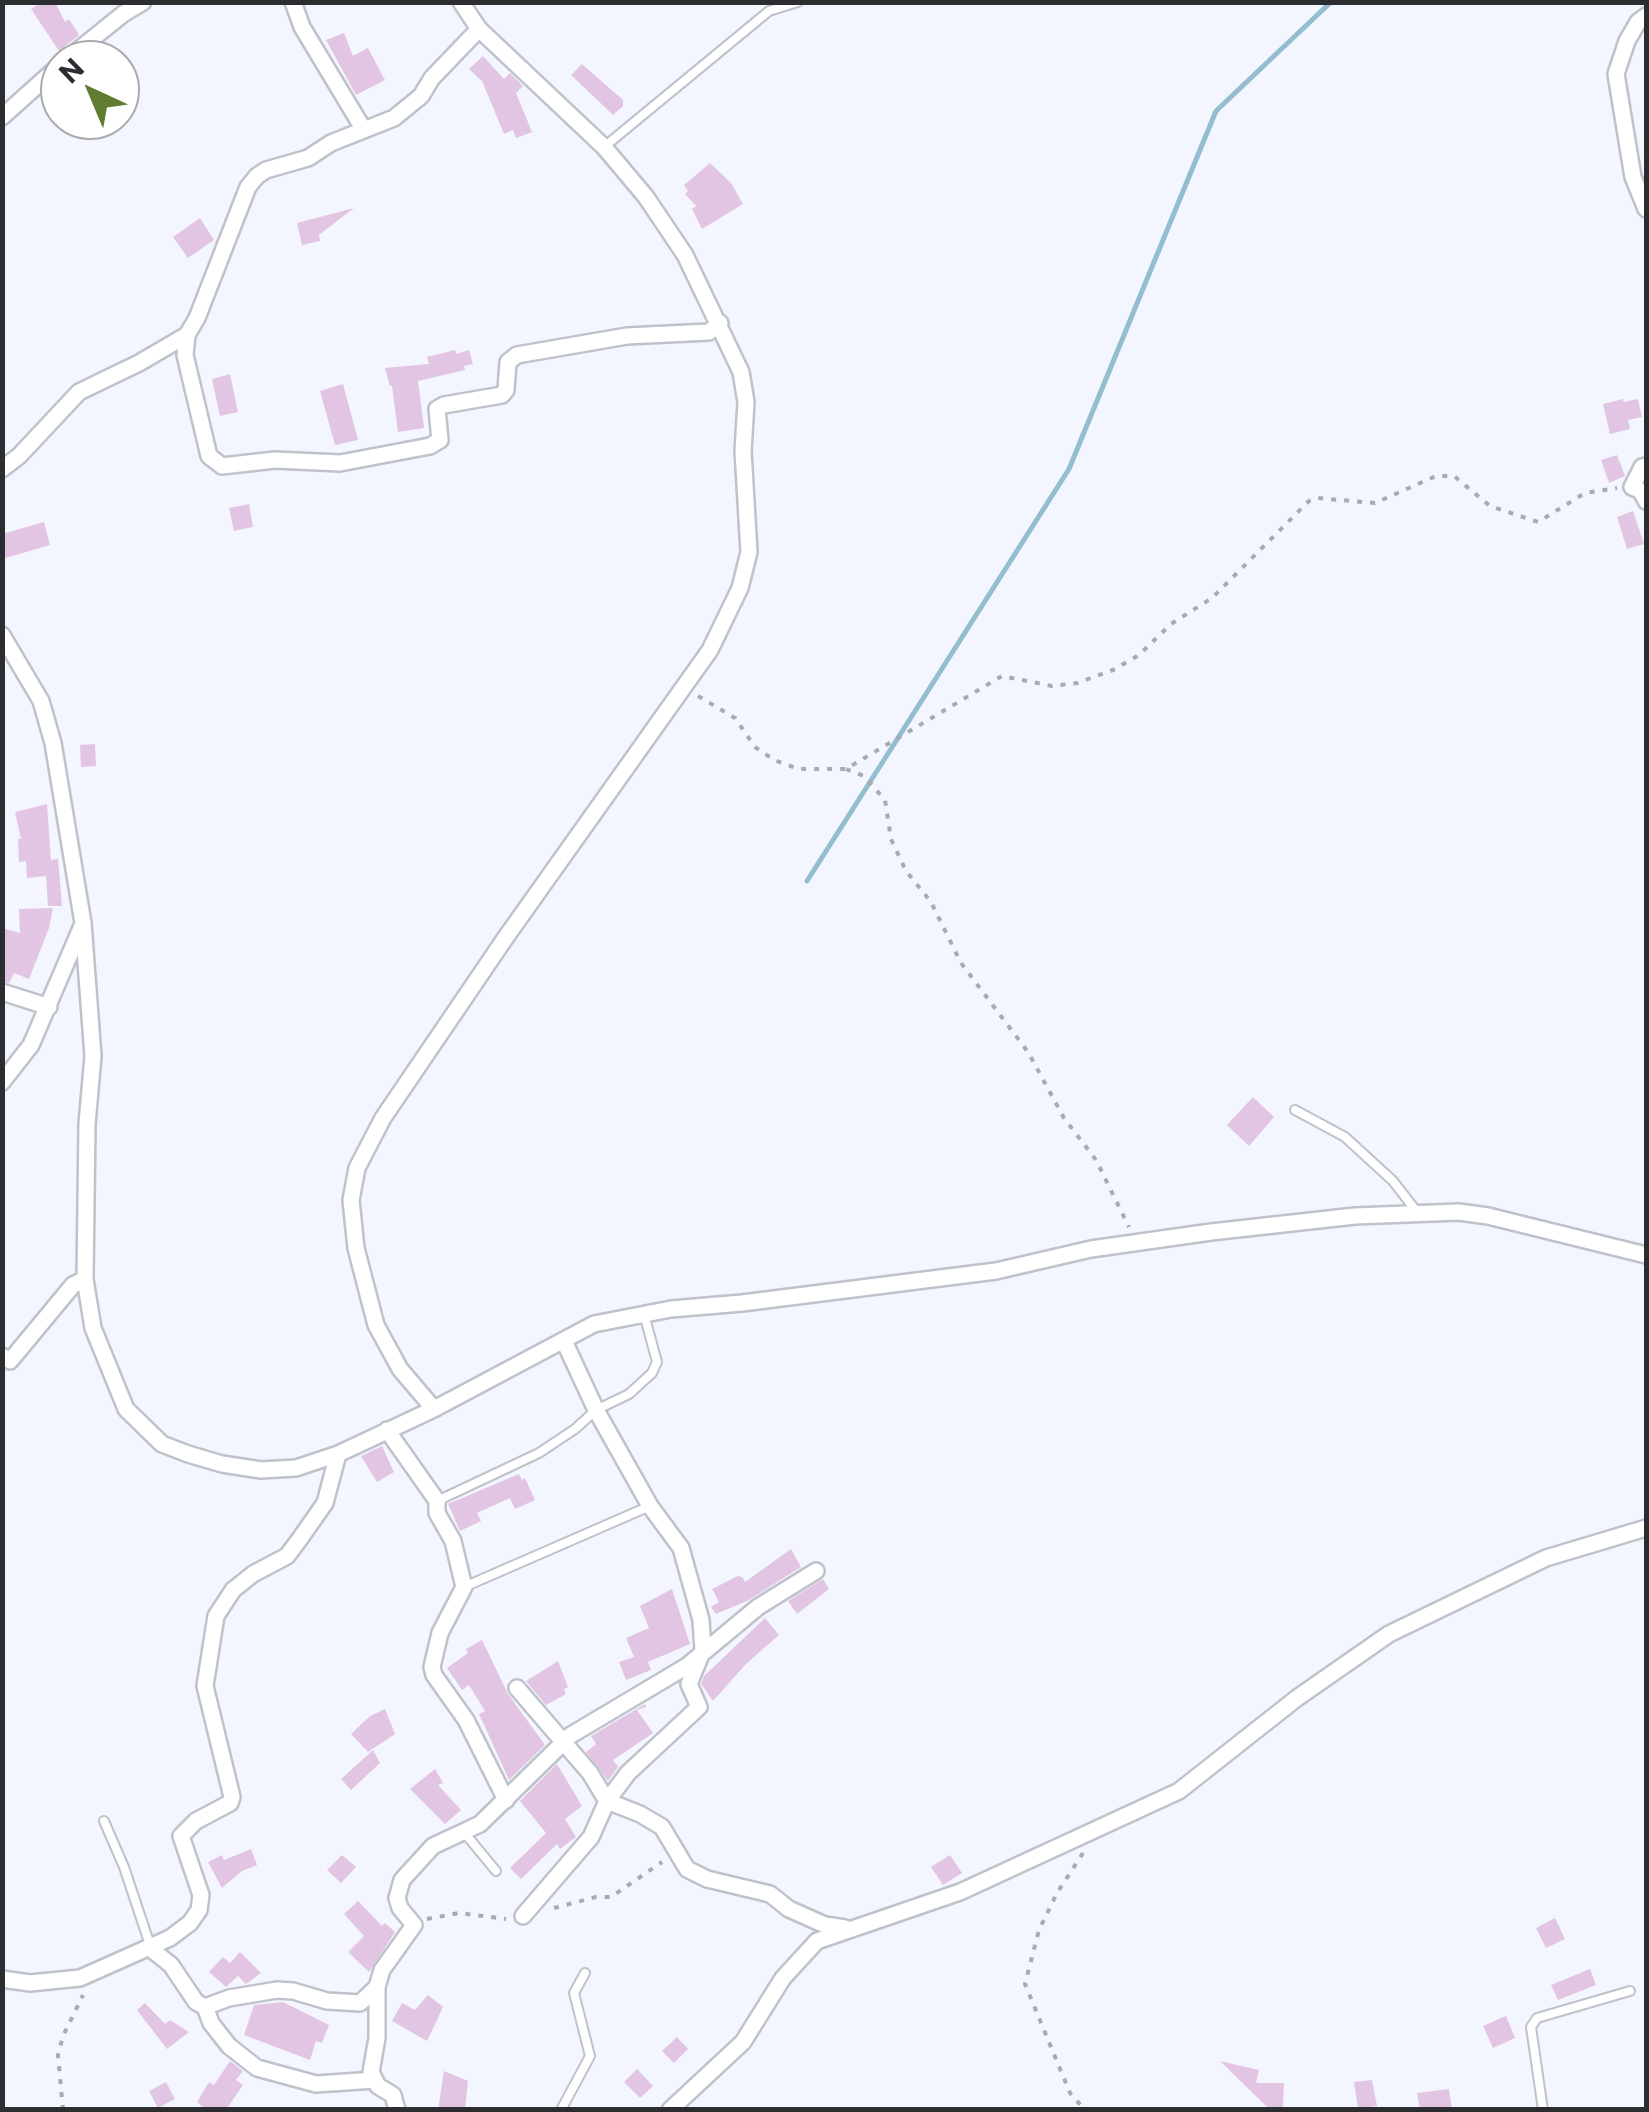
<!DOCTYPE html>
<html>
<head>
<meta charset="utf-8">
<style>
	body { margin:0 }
	#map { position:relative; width:1649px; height:2112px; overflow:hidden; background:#f3f6fe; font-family:Commissioner,sans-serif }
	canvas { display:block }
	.frame { position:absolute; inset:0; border:5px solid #2c2d31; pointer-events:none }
	.north { position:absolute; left:40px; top:40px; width:100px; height:100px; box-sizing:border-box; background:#fff; border:2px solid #ababad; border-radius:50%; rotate:316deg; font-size:28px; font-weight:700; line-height:40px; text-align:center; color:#2c2d31 }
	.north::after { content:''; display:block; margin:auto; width:35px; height:45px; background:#5f7c31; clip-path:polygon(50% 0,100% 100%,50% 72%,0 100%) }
</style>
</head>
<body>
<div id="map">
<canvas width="1649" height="2112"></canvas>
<div class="frame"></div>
<div class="north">N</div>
</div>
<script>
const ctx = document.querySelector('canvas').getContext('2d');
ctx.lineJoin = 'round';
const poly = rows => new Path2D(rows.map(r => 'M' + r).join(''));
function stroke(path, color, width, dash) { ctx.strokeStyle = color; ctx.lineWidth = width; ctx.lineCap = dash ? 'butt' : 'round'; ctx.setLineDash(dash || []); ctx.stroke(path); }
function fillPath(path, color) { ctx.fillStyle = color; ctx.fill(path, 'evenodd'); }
stroke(poly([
	[807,881,1069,469,1216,111,1331,2]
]), '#94bdd0', 5);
fillPath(poly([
	[42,2,55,2,65,22,69,19,79,35,59,51,31,9],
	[344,33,353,56,368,48,385,80,356,95,326,40],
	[483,56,504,79,510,73,523,86,516,93,532,132,516,138,513,130,504,134,482,81,469,69],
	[582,64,623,100,623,106,613,115,571,75],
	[710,163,731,183,743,204,702,229,692,209,696,206,685,194,688,191,684,185],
	[354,208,319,235,320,241,302,245,297,223],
	[200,218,214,240,188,258,173,237],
	[455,350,456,354,469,350,473,364,464,366,465,370,418,381,424,428,398,432,392,386,390,386,385,368,429,364,427,357],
	[230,374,238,412,220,416,212,379],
	[343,384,358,440,335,445,320,391],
	[1623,399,1624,402,1638,399,1642,417,1628,420,1630,429,1610,434,1603,404],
	[1617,455,1625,476,1609,483,1601,460],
	[249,504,253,527,234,531,229,508],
	[1633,511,1644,544,1627,549,1617,517],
	[44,522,50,545,2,559,2,534],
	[95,744,96,766,81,767,80,745],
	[47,804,51,860,58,859,62,906,48,906,46,876,27,878,26,861,19,862,18,839,21,839,15,812],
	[53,908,49,928,29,979,14,973,9,983,2,981,2,928,20,933,19,909],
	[1253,1097,1274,1117,1249,1146,1227,1125],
	[382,1446,394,1472,377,1482,361,1456],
	[519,1474,522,1480,525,1478,535,1500,515,1509,510,1498,477,1513,481,1521,460,1531,448,1504],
	[791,1549,801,1567,749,1600,716,1614,711,1607,719,1602,712,1589,738,1576,742,1577,745,1582],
	[823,1579,829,1589,797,1614,788,1601],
	[672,1589,690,1644,648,1662,651,1670,626,1680,619,1662,634,1657,626,1638,649,1628,640,1606],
	[765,1618,779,1635,746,1664,713,1701,701,1684,704,1676],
	[482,1640,508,1694,545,1745,509,1780,479,1714,485,1711,469,1685,462,1690,447,1668,468,1653,466,1649],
	[558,1661,568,1687,564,1689,566,1694,546,1705,526,1681],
	[645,1704,646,1707,637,1710,653,1733,613,1760,618,1767,608,1781,586,1752,596,1744,591,1736],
	[385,1709,395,1734,368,1752,351,1734,370,1716],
	[373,1750,380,1763,351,1790,341,1779],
	[557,1764,582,1806,565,1819,576,1837,560,1849,557,1844,521,1879,510,1868,546,1833,520,1801],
	[435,1769,443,1783,438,1785,461,1810,445,1824,410,1789],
	[251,1849,257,1865,242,1871,222,1888,208,1862,222,1855,224,1860],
	[342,1855,356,1867,341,1883,327,1870],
	[950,1855,962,1873,943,1885,931,1867],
	[358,1901,382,1926,385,1923,395,1932,369,1972,348,1952,364,1936,344,1914],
	[1555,1918,1565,1939,1546,1948,1536,1928],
	[240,1952,261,1973,246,1984,238,1976,226,1987,209,1972,223,1957,230,1963],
	[1590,1969,1596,1985,1558,2000,1551,1985],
	[428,1995,443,2007,427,2041,392,2021,402,2003,415,2010],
	[283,2002,329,2025,322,2043,316,2041,310,2060,244,2035,254,2005],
	[145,2003,165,2024,170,2020,189,2032,167,2049,137,2010],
	[1506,2016,1515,2038,1493,2048,1483,2026],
	[677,2037,688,2049,674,2063,662,2051],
	[230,2061,243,2071,236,2080,243,2085,226,2110,206,2110,197,2102,209,2082,214,2085],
	[1220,2061,1259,2070,1256,2083,1284,2083,1283,2107,1267,2107],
	[637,2069,653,2086,640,2098,624,2082],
	[444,2071,468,2081,465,2110,438,2110],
	[1372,2080,1377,2106,1358,2109,1354,2082],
	[166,2082,175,2099,158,2108,149,2091],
	[1449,2089,1452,2110,1420,2110,1417,2093]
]), '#e1c5e3');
const lane = poly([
	[604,147,769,11,798,2],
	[1295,1110,1345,1137,1393,1181,1417,1212],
	[437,1501,539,1453,575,1429,596,1410,629,1394,652,1373,657,1362,644,1314],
	[464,1587,650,1506],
	[104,1821,124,1867,151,1948],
	[463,1831,496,1871],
	[561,2110,590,2056,574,1993,585,1973],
	[1543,2110,1531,2027,1537,2018,1630,1991]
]);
const street = poly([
	[293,2,302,27,364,130],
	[1646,16,1638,22,1627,41,1616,74,1633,177,1646,209],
	[66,60,123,14,143,2],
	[2,117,60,65],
	[187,335,185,355,209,456,222,466,275,460,340,463,430,446,440,440,437,409,444,405,502,395,506,390,508,362,517,355,627,336,709,332,720,323],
	[1646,466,1642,467,1632,487,1641,491,1646,501],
	[2,469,19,456,79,392,139,363,187,335,197,318,248,187,257,176,266,170,308,158,331,143,394,118,421,96,432,78,479,29],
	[2,635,41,701,53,743,83,923,93,1056,87,1124,85,1279,93,1328,126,1409,162,1444,188,1454,222,1464,261,1470,296,1468,338,1454,434,1409,594,1324,671,1309,742,1303,996,1271,1091,1249,1211,1232,1355,1216,1459,1212,1488,1216,1646,1255],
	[2,992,49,1007],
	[2,1082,31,1045,82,926],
	[2,1356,10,1361,73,1285,85,1279],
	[434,1409,400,1369,376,1325,356,1248,351,1200,357,1168,383,1118,506,937,710,650,740,588,749,552,743,451,746,402,741,372,685,255,646,197,604,147,479,29,461,2],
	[387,1430,437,1501,437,1513,453,1541,464,1587,440,1633,432,1667,434,1675,466,1720,506,1800],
	[517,1688,590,1773,607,1801,640,1814,662,1827,687,1869,707,1879,770,1894,789,1909,825,1925,845,1928],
	[523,1916,591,1837,607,1801,628,1773,699,1707,689,1684,703,1650,701,1620,681,1548,650,1506,596,1410,564,1341],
	[151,1949,171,1965,196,2002,205,2007,229,1998,277,1990,293,1991,327,2001,360,2003,377,1987],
	[2,1979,30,1983,80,1978,170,1938,190,1923,199,1910,201,1895,181,1836,196,1821,230,1803,232,1797,205,1686,216,1616,233,1590,253,1574,287,1556,299,1540,325,1503,338,1454],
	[205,2007,211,2023,229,2046,257,2068,316,2084,375,2080],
	[397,2110,393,2095,378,2086,371,2072,377,2038,377,1987,382,1970,414,1925,400,1908,397,1898,402,1880,433,1846,480,1824,571,1735,687,1666,758,1607,816,1571],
	[670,2110,743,2042,783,1978,817,1941,960,1892,1179,1791,1297,1698,1389,1634,1546,1558,1646,1528]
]);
stroke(lane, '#bec2cb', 12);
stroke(street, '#bec2cb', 20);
stroke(poly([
	[698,696,735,718,755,747,774,760,799,769,846,769,1002,676,1052,686,1077,683,1113,670,1139,655,1171,624,1212,598,1309,501,1317,498,1375,503,1436,476,1454,476,1490,506,1538,522,1585,493,1617,488],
	[846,769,864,776,885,800,891,839,906,871,931,902,961,963,1028,1052,1064,1118,1096,1160,1129,1227],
	[1083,1853,1057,1893,1039,1930,1025,1984,1070,2093,1085,2110],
	[554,1908,596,1897,611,1897,662,1862],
	[427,1919,459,1913,506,1919],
	[63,2110,58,2055,63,2036,83,1995]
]), '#a7aab0', 4, [5, 8]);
stroke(lane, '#fff', 8);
stroke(street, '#fff', 15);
</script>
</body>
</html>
